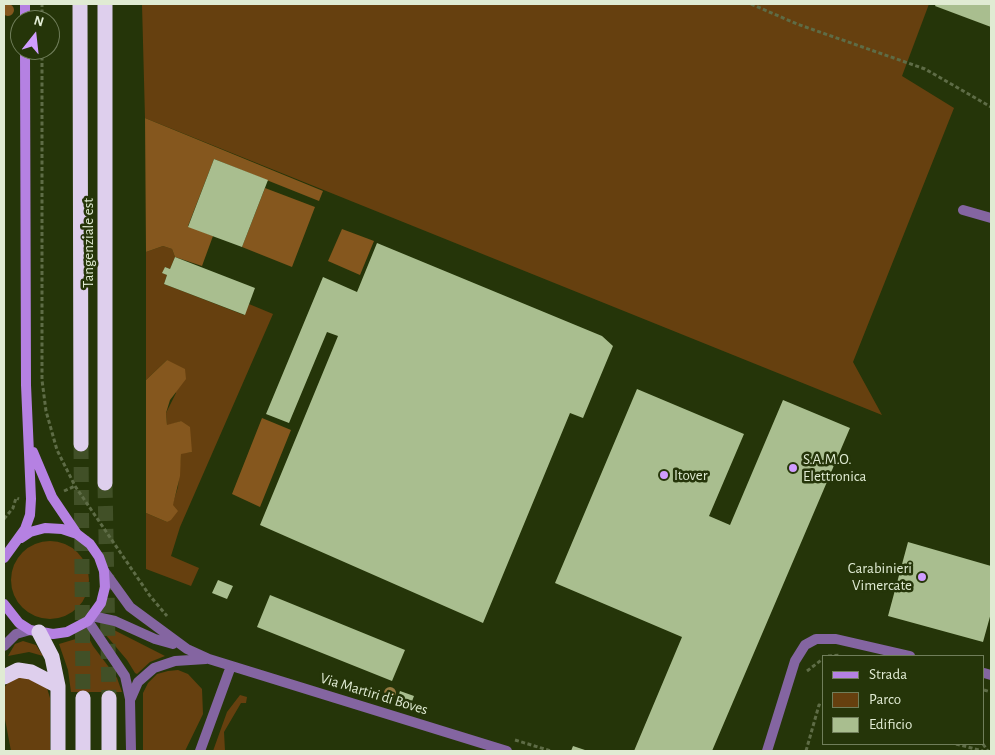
<!DOCTYPE html>
<html>
<head>
<meta charset="utf-8">
<style>
	body { margin:0 }
	#map { position:relative; width:995px; height:755px; overflow:hidden; background:#253509; font-family:"Alegreya Sans",sans-serif }
	canvas { display:block }
	.frame { position:absolute; inset:0; border:5px solid #e0ebd3; pointer-events:none }
	.legend { position:absolute; left:822px; top:655px; width:162px; height:90px; box-sizing:border-box; background:#253509; border:1px solid #707e5a; margin:0; padding:6px 9px; list-style:none; font-size:15px; color:#e0ebd3 }
	.legend li { display:flex; align-items:center; gap:10px; height:25px }
	.legend b { width:25px; border:1px solid #707e5a }
	.north { position:absolute; left:10px; top:10px; width:50px; height:50px; box-sizing:border-box; background:#253509; border:1px solid #707e5a; border-radius:50%; rotate:16deg; font-size:14px; font-weight:700; line-height:20px; text-align:center; color:#e0ebd3 }
	.north::after { content:''; display:block; margin:auto; width:18px; height:22px; background:#d09dff; clip-path:polygon(50% 0,100% 100%,50% 72%,0 100%) }
</style>
</head>
<body>
<div id="map">
<canvas width="995" height="755"></canvas>
<div class="frame"></div>
<ul class="legend">
<li><b style="height:6px;background:#b581e2"></b>Strada</li>
<li><b style="height:14px;background:#66400f"></b>Parco</li>
<li><b style="height:14px;background:#a9be8f"></b>Edificio</li>
</ul>
<div class="north">N</div>
</div>
<script>
const ctx = document.querySelector('canvas').getContext('2d');
ctx.lineJoin = 'round';
function fillPath(path, color) { ctx.fillStyle = color; ctx.fill(path, 'evenodd'); }
const poly = rows => new Path2D(rows.map(r => 'M' + r).join(''));
function stroke(path, color, width, dash) { ctx.strokeStyle = color; ctx.lineWidth = width; ctx.lineCap = dash ? 'butt' : 'round'; ctx.setLineDash(dash || []); ctx.stroke(path); }
function drawText(font, color, halo, rows, align = 'center') {
  ctx.font = font + ' "Alegreya Sans",sans-serif'; ctx.lineWidth = 5; ctx.setLineDash([]); ctx.textBaseline = 'middle'; ctx.strokeStyle = halo; ctx.fillStyle = color; for (const [text, x, y, turn = 0] of rows) {
    ctx.save(); ctx.translate(x, y); ctx.rotate((+turn || 0) * Math.PI / 180); ctx.textAlign = isNaN(turn) ? turn : align; if (halo) ctx.strokeText(text, 0, 0); ctx.fillText(text, 0, 0); ctx.restore();
  }
}
fillPath(poly([
	[142,4,929,4,902,76,954,108,853,362,882,415,145,118],
	[163,246,172,249,175,257,170,269,165,267,163,273,167,275,164,284,244,315,249,304,273,314,180,527,171,556,199,568,191,586,146,569,146,513,167,522,178,487,181,453,192,452,181,421,167,426,166,413,176,393,167,360,146,380,146,252],
	'11 580a39 39 0 1 1 78 0a39 39 0 1 1-78 0Z',
	[102,627,114,630,165,656,150,662,137,674,135,673,127,660,105,634],
	[86,633,93,646,117,678,122,692,71,692,68,670,59,644,79,638],
	[23,641,36,645,43,656,29,652,8,656,15,644],
	[178,670,188,674,202,689,203,714,185,751,143,751,143,693,148,683,157,674,168,671],
	[25,675,47,688,50,698,50,751,11,751,4,714,4,688,9,681],
	[240,695,247,697,246,703,241,703,224,732,225,751,213,751,227,712]
]), '#66400f');
fillPath(poly([
	'2 10a6 6 0 1 1 12 0a6 6 0 1 1-12 0Z',
	[145,118,323,191,319,201,214,159,188,226,213,236,202,266,175,257,172,249,163,246,146,252],
	[265,188,315,207,292,267,242,247],
	[342,229,374,241,360,275,328,261],
	[167,360,185,369,186,379,170,400,166,413,167,425,181,421,190,427,192,452,181,454,180,476,173,505,178,511,171,520,167,522,146,513,146,380],
	[262,418,291,430,260,507,232,494]
]), '#85571e');
fillPath(poly([
	[936,4,991,4,991,27,935,6],
	[214,159,268,180,242,247,188,227],
	[377,243,602,336,613,346,583,418,570,413,483,623,260,525,338,336,327,332,289,423,266,414,323,277,357,292],
	[175,257,255,288,245,315,164,284,167,275,162,273,165,267,170,269],
	[637,389,744,434,709,516,730,525,783,400,850,428,712,751,634,751,682,637,555,583],
	[908,542,991,566,991,613,983,642,888,616],
	[218,580,233,586,227,599,212,593],
	[270,595,405,650,392,681,257,627],
	[400,691,414,696,411,704,397,700],
	[573,746,588,751,571,751]
]), '#a9be8f');
stroke(poly([
	[81,444,83,698],
	[105,483,109,698]
]), '#415027', 15, [15, 8]);
stroke(poly([
	[751,4,797,24,925,69,991,107],
	[42,20,42,4],
	[42,50,42,380,46,411,57,450,75,486,150,596,167,616],
	[64,491,75,486],
	[4,519,13,508,16,498,19,499],
	[828,656,841,655],
	[807,671,824,658],
	[984,690,991,692],
	[515,740,551,751],
	[956,744,983,751],
	[983,744,988,751],
	[806,751,819,705,824,707]
]), '#5e6c46', 3, [4, 2.5]);
stroke(poly([
	[963,210,991,218],
	[104,571,130,607,187,649,209,659,507,751],
	[92,616,115,621,155,639,173,644],
	[88,621,125,676,130,699,131,751],
	[4,646,16,634,30,630],
	[984,673,991,675],
	[131,698,138,682,154,668,175,661,206,659],
	[200,751,231,666],
	[767,751,795,661,805,645,816,639,836,639,910,656]
]), '#8465a1', 10);
stroke(poly([
	[25,4,25,20],
	[33,452,52,497,77,534],
	[4,558,25,529,30,515,31,499,26,385,25,50],
	[4,604,19,623,30,630,53,634,67,632,88,621,101,603,105,587,104,571,99,557,90,544,77,534,62,529,45,528,30,532,21,538]
]), '#b581e2', 10);
stroke(poly([
	[80,4,81,444],
	[105,4,105,483],
	[39,632,52,657,58,686,58,751],
	[4,677,18,670,31,672,58,686],
	[83,751,83,698],
	[109,751,109,698]
]), '#decfed', 15);
ctx.fillStyle = '#957a41';
for (const [x, y] of [
	[390,693]
]) { ctx.beginPath(); ctx.arc(x, y, 6, 0, 2 * Math.PI); ctx.fill(); }
for (const [x, y, r, color] of [
	[793,468,5,"#d09dff"],
	[664,475,5,"#d09dff"],
	[922,577,5,"#d09dff"]
]) { const dot = new Path2D(); dot.arc(x, y, r, 0, 2 * Math.PI); ctx.fillStyle = color; ctx.fill(dot); stroke(dot, '#253509', 2); }
drawText('15px', '#e0ebd3', '#253509', [
	["Tangenziale est",88,243,-90],
	["Via Martiri di Boves",374,694,17]
]);
drawText('15px', '#e0ebd3', '#253509', [
	["S.A.M.O.",803,459],
	["Elettronica",803,476],
	["Itover",674,475],
	["Carabinieri",912,568,"right"],
	["Vimercate",912,585,"right"]
], 'left');
</script>
</body>
</html>
